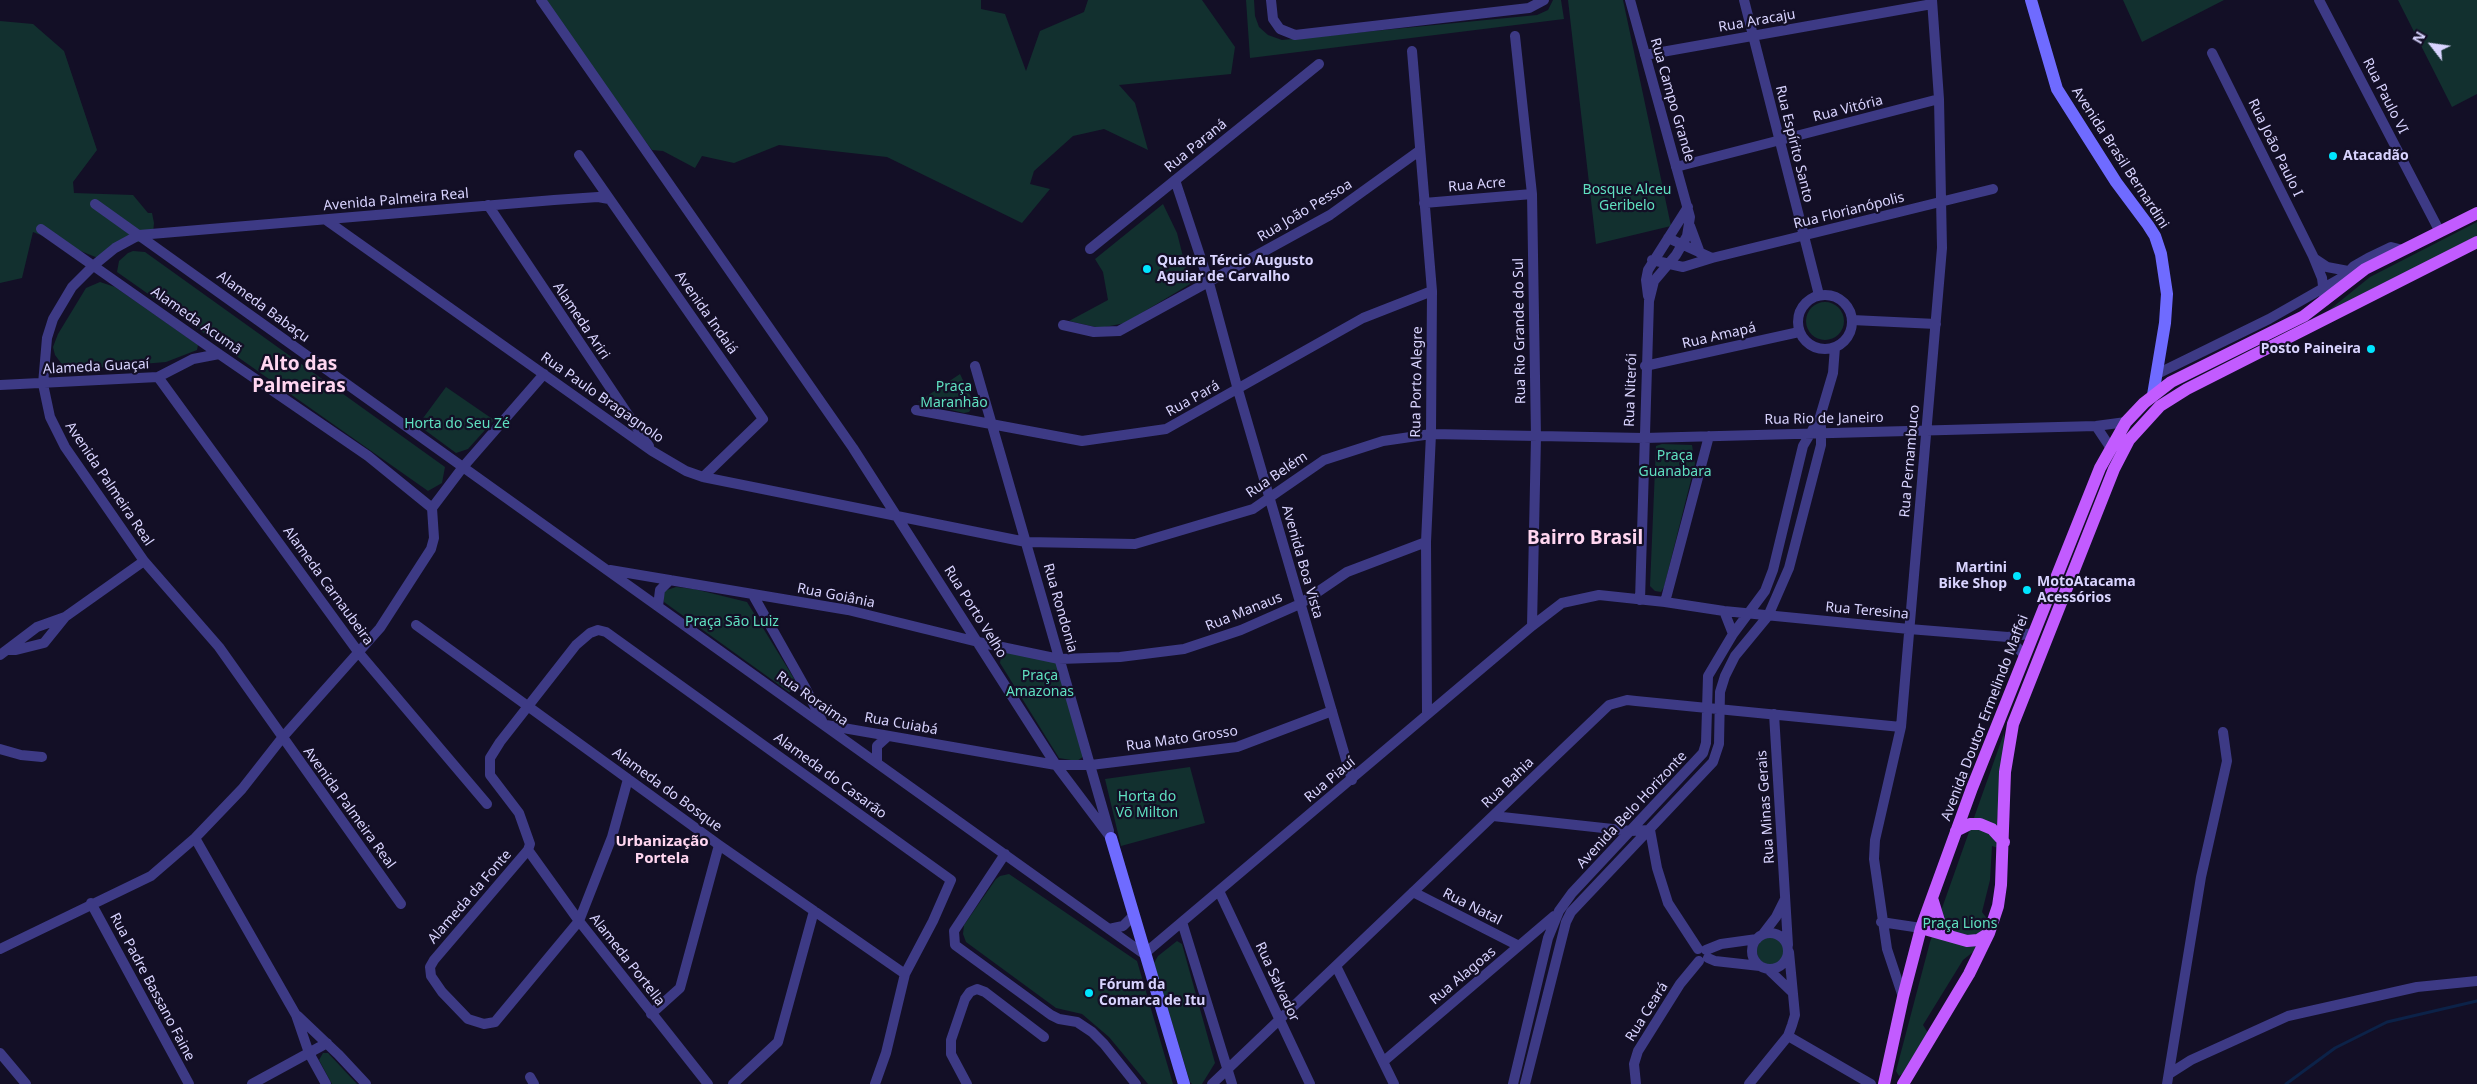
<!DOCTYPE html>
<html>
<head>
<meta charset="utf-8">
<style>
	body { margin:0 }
	#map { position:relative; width:2477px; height:1084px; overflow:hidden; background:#130f26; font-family:"Noto Sans",sans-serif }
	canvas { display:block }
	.north { position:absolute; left:2407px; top:20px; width:50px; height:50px; -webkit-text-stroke:4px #130f26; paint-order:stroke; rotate:300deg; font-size:14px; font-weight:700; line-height:20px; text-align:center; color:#d9d4ff }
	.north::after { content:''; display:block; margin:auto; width:18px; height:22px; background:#d9d4ff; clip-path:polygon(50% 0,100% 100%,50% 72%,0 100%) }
</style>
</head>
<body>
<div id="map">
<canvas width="2477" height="1084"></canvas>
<div class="north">N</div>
</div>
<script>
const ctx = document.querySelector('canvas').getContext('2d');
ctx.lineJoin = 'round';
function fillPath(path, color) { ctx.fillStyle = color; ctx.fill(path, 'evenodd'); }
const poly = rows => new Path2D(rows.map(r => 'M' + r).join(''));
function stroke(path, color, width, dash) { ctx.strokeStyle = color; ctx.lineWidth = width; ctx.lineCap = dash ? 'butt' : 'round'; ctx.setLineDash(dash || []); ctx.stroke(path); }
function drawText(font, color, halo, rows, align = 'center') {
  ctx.font = font + ' "Noto Sans",sans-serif'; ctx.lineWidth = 4.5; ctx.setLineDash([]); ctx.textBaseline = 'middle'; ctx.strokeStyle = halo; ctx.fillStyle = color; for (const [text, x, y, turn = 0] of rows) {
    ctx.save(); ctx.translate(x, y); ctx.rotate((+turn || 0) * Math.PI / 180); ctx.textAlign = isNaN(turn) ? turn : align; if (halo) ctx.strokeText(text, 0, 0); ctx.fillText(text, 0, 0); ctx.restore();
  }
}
fillPath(poly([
	[539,0,981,0,981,9,1005,14,1026,71,1040,31,1084,12,1088,0,1202,0,1235,47,1231,74,1119,85,1135,103,1148,150,1104,129,1073,136,1034,171,1030,184,1050,189,1022,223,887,157,779,145,734,163,702,156,695,168,663,151,652,150],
	[1246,0,1254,0,1255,16,1259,27,1268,35,1282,40,1537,15,1548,10,1553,0,1561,0,1564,19,1250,58],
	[1568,0,1623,0,1671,226,1596,244],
	[2123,0,2224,0,2142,42],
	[2398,0,2477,0,2477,94,2452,107],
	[0,21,33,24,64,51,97,150,73,182,74,193,133,195,148,213,152,213,154,223,152,242,126,242,98,258,33,232,22,278,0,283],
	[1163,204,1177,233,1190,284,1125,323,1100,328,1069,321,1108,300,1103,272,1095,259],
	[2477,222,2477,236,2328,311,2370,277],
	[133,251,145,252,445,467,442,483,428,491,117,272,119,261,128,253],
	[100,282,115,287,198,345,197,350,166,362,71,370,64,367,55,355,53,347,58,334,86,288],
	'1806 321a19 19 0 1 1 38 0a19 19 0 1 1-38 0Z',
	[960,374,972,399,973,406,969,412,964,413,918,402],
	[446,387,494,420,468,449,456,453,418,425],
	[1662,444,1692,445,1695,464,1664,587,1661,592,1655,591,1650,586,1656,446],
	[676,587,694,589,747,602,798,685,796,692,789,692,664,602,664,591],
	[1009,651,1057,663,1084,756,1077,761,1059,758,1000,663,1001,656],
	[2004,733,2005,772,1997,818,1998,848,1992,846,1990,880,1982,912,1988,920,1973,952,1963,960,1923,1025,1928,1033,1902,1074,1899,1076,1896,1071,1930,942],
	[1190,767,1205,823,1121,846,1105,779],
	[1009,874,1137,961,1173,1084,1148,1084,1109,1037,1082,1014,1056,1008,966,942,963,934,964,925,996,879,1000,876],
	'1757 951a14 14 0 1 1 28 0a14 14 0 1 1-28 0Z',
	[1177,941,1182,944,1215,1063,1202,1084,1192,1084,1190,1082,1154,963,1158,956],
	[323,1053,328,1053,357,1084,332,1084,319,1060]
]), '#12302f');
stroke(poly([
	[2286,1084,2335,1048,2387,1022,2477,1001]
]), '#0c2248', 3);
stroke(poly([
	[541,0,853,448,1056,765,1111,838],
	[1271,0,1273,19,1280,29,1295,35,1529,8,1544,0],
	[1630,0,1690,217,1687,236,1676,255,1654,281,1649,301,1640,600],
	[1744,0,1819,295],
	[2319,0,2440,232],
	[1515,36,1532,194,1536,437,1532,626],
	[1412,51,1432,291,1431,434,1426,542,1427,714],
	[2212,53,2313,256,2322,278,2325,301],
	[1645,55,1932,4],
	[579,155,763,419,703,477],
	[1676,167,1939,99],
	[1175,180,1209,283,1238,390,1352,780],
	[1424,203,1532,194],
	[95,204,1144,954,1532,626,1562,603,1599,595,1665,602,1724,611,1909,629,2008,637,2034,633],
	[488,205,649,446],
	[326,220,652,451,686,471,703,477,1026,542,1135,544,1253,509,1324,460,1383,441,1431,434,1644,438,2096,426,2126,422],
	[1690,226,1700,253],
	[41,229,219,354,368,456,432,508],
	[1668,238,1712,258],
	[1090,249,1319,64],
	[2315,259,2327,267,2348,271],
	[1652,260,1683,267,1712,258,1993,189],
	[2337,284,2354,266,2368,258,2391,247,2403,250],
	'1798 322a27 27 0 1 1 54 0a27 27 0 1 1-54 0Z',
	[1648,296,1646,280,1648,270,1688,207],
	[1852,320,1936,324],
	[1063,325,1094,332,1119,331,1330,215,1419,151],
	[975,366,1109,831],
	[1645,366,1799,332],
	[2157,374,2269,319,2341,278],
	[158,377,359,653,487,804],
	[0,385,158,377,193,359,219,354],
	[916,410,1082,441,1166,429,1363,318,1432,291],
	[2096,426,2110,447],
	[432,508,463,467,544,374],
	[610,570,848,610,978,642,1059,659,1120,657,1184,649,1241,630,1300,604,1347,572,1426,542],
	[753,595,806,689,823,723],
	[1665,602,1709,436],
	[658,606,660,590,670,580],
	[1724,611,1733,634],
	[416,625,719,845,905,974],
	[2008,637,2025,656],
	[9,650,16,650,44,643,65,617,144,561],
	[0,655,37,627,65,617],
	[1774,714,1788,945],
	[826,725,1056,765,1091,765,1237,747,1332,711],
	[0,749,21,755,42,757],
	[877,763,877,746,888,736],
	[628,779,612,837,579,921,495,1022,484,1024,468,1019,442,992,431,976,430,967,434,960,528,850,530,844,519,813,490,775,490,758,500,742,576,645,590,633,598,630,606,632,951,880,933,921,905,974,886,1053,875,1084],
	[1493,816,1631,831,1650,830,1657,868,1668,903,1698,949],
	[195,838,296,1015,309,1053,326,1084],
	[528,850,579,921,708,1084],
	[1005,854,954,931,955,945,1051,1015,1059,1019,1077,1022,1092,1032,1104,1044,1136,1084],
	[1219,891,1310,1084],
	[1413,892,1519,946],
	[91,903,189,1084],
	[401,904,219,647,144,561,65,447,50,417,43,384,47,338,53,319,72,287,93,266,115,248,139,235,554,200,598,197,609,199],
	[1182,922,1232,1084],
	[1881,922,1921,928],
	[1109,929,1123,926,1133,916],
	'1752 951a18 18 0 1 1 36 0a18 18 0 1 1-36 0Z',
	[1763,934,1776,917,1785,899],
	[0,949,151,876,195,838,242,789,282,738,380,628,431,549,434,538,432,508],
	[1706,950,1721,944,1757,939],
	[1708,958,1715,961,1760,966],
	[1336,966,1394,1084],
	[1768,969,1792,992],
	[1903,997,1887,949,1874,859,1875,840,1901,727,1942,248,1939,99,1932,0],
	[651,1014,680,988,719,845],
	[298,1016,338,1054,366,1084],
	[1788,1036,1871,1084],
	[0,1053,26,1084],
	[1384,1061,1554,916],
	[2169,1074,2191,1060,2288,1016,2417,987,2477,981],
	[530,1077,534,1084],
	[252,1084,327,1043],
	[733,1084,778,1042,814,911],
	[967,1084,951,1054,951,1040,965,999,970,992,977,989,985,992,1044,1037],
	[1212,1084,1609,705,1627,700,1636,701,1901,727],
	[1513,1084,1548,938,1559,911,1572,893,1703,753,1706,743,1708,676,1733,634,1765,591,1773,570,1803,446,1820,417,1833,373,1835,347],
	[1525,1084,1566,922,1571,912,1713,762,1719,744,1720,692,1725,676,1735,656,1768,616,1789,568,1821,445,1821,427],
	[1636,1084,1634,1064,1638,1051,1680,984,1699,961],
	[1749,1084,1788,1036,1792,1025,1795,1015,1789,952],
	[2167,1084,2201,877,2227,761,2223,732]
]), '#3d3a85', 10);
stroke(poly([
	[2031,0,2057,89,2116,182,2148,225,2155,236,2161,254,2167,294,2165,323,2153,395],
	[1111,838,1184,1084]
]), '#6f6bff', 12);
stroke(poly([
	[1956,831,1970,824,1980,824,1992,829,2004,842],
	[1932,898,1940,924,1949,935],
	[1921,928,1967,941,1978,940,1989,933],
	[1884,1084,1903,997,1921,928,1972,788,2100,468,2126,422,2144,403,2171,382,2304,316,2365,269,2477,213],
	[1903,1084,1969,974,1989,933,1998,906,2001,885,2005,772,2013,724,2114,469,2129,440,2160,406,2187,389,2477,242]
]), '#c25bff', 12);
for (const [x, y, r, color] of [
	[2333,156,5,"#00e5ff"],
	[1147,269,5,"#00e5ff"],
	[2371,349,5,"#00e5ff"],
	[2017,576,5,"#00e5ff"],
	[2027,590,5,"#00e5ff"],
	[1089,993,5,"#00e5ff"]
]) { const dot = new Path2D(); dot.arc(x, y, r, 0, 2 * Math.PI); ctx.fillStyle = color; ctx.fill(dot); stroke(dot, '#130f26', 2); }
drawText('14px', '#d9d4ff', '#130f26', [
	["Rua Aracaju",1757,21,-10],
	["Rua Paulo VI",2385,96,63],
	["Rua Campo Grande",1672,100,74],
	["Rua Vitória",1848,109,-14],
	["Rua Espírito Santo",1794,144,76],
	["Rua Paraná",1196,146,-39],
	["Rua João Paulo I",2275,148,64],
	["Avenida Brasil Bernardini",2120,158,57],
	["Rua Acre",1477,185,-5],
	["Avenida Palmeira Real",396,200,-5],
	["Rua João Pessoa",1305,211,-31],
	["Rua Florianópolis",1849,211,-14],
	["Alameda Babaçu",263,307,36],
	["Avenida Indaiá",706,313,55],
	["Alameda Acumã",196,321,35],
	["Alameda Ariri",581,321,56],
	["Rua Rio Grande do Sul",1520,331,-91],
	["Rua Amapá",1719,336,-13],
	["Alameda Guaçaí",96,367,-3],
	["Rua Porto Alegre",1417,382,-89],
	["Rua Niterói",1631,390,-88],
	["Rua Paulo Bragagnolo",602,398,35],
	["Rua Pará",1193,399,-29],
	["Rua Rio de Janeiro",1824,419,-1],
	["Rua Pernambuco",1910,461,-85],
	["Rua Belém",1277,475,-34],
	["Avenida Palmeira Real",109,484,56],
	["Avenida Boa Vista",1302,562,74],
	["Alameda Carnaubeira",328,586,54],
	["Rua Goiânia",836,596,11],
	["Rua Rondonia",1060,608,74],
	["Rua Teresina",1867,611,5],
	["Rua Porto Velho",975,612,58],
	["Rua Manaus",1244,612,-22],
	["Rua Roraima",812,699,35],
	["Avenida Doutor Ermelindo Maffei",1985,718,-69],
	["Rua Cuiabá",901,724,10],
	["Rua Mato Grosso",1182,739,-8],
	["Alameda do Casarão",830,776,36],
	["Rua Piauí",1330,780,-40],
	["Rua Bahia",1508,783,-44],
	["Alameda do Bosque",667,790,36],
	["Rua Minas Gerais",1766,807,-94],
	["Avenida Palmeira Real",349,808,54],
	["Avenida Belo Horizonte",1632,810,-47],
	["Alameda da Fonte",470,897,-49],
	["Rua Natal",1472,907,27],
	["Alameda Portella",627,960,52],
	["Rua Alagoas",1463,976,-40],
	["Rua Salvador",1277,982,65],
	["Rua Padre Bassano Faine",152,987,62],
	["Rua Ceará",1647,1012,-58]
]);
drawText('bold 14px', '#d9d4ff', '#130f26', [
	["Atacadão",2343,156],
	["Quatra Tércio Augusto",1157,261],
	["Aguiar de Carvalho",1157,277],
	["Posto Paineira",2361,349,"right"],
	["Martini",2007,568,"right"],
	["Bike Shop",2007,584,"right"],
	["MotoAtacama",2037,582],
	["Acessórios",2037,598],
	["Fórum da",1099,985],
	["Comarca de Itu",1099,1001]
], 'left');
drawText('14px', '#5fe0c0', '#130f26', [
	["Bosque Alceu",1627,190],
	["Geribelo",1627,206],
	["Praça",954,387],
	["Maranhão",954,403],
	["Horta do Seu Zé",457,424],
	["Praça",1675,456],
	["Guanabara",1675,472],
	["Praça São Luiz",732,622],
	["Praça",1040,676],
	["Amazonas",1040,692],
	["Horta do",1147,797],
	["Võ Milton",1147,813],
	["Praça Lions",1960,924]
]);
drawText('bold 15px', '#ffd6f0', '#130f26', [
	["Urbanização",662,842],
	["Portela",662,859]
]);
drawText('bold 19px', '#ffd6f0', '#130f26', [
	["Alto das",299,365],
	["Palmeiras",299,387],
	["Bairro Brasil",1585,539]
]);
</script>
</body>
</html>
